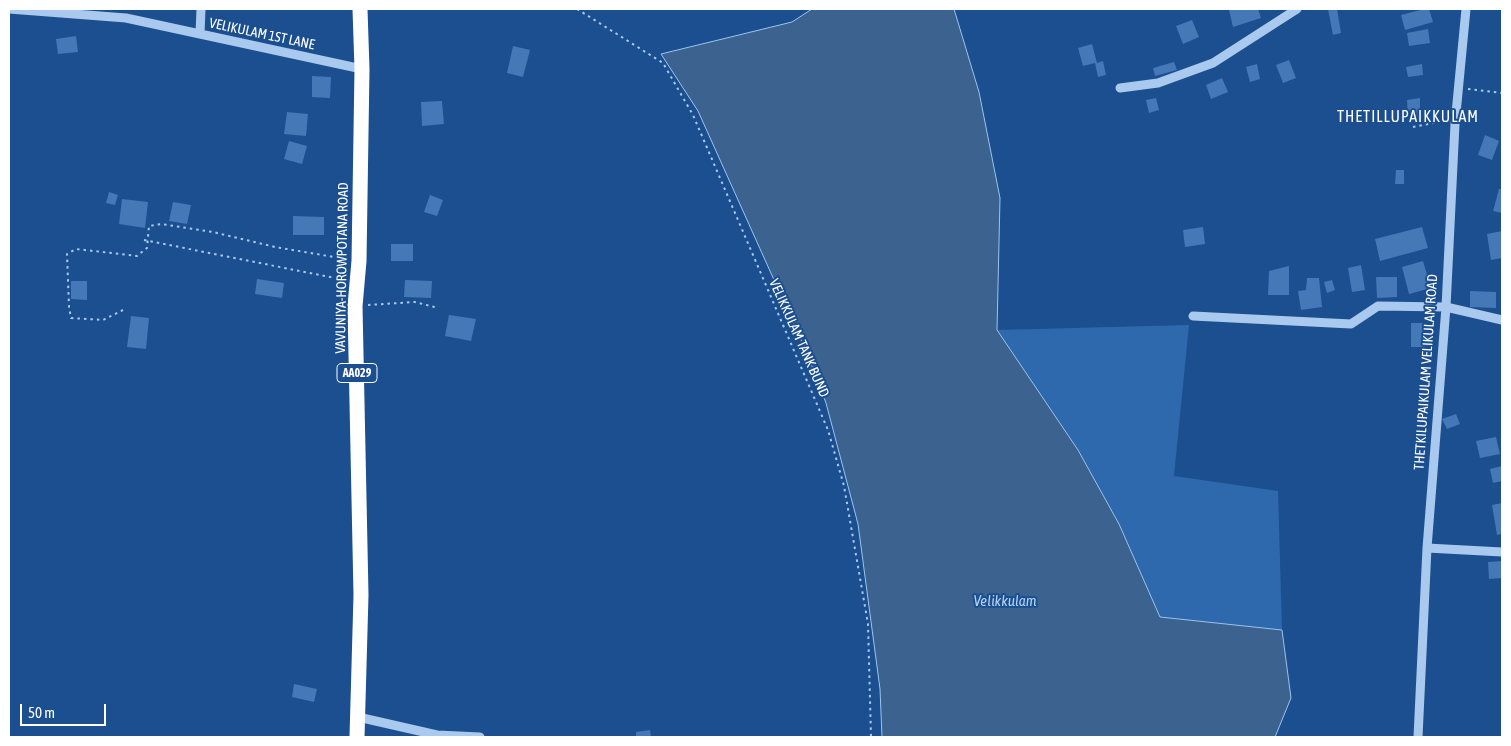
<!DOCTYPE html>
<html>
<head>
<meta charset="utf-8">
<style>
	body { margin:0 }
	#map { position:relative; width:1511px; height:746px; overflow:hidden; background:#1b4f8f; font-family:"Asap Condensed",sans-serif }
	canvas { display:block }
	.frame { position:absolute; inset:0; border:10px solid #fff; pointer-events:none }
	.scale { position:absolute; left:20px; top:704px; width:86px; height:22px; box-sizing:border-box; border:2px solid #fff; border-top:0; padding-left:6px; font-size:15px; line-height:18px; white-space:nowrap; color:#fff; -webkit-text-stroke:4px #1b4f8f; paint-order:stroke }
</style>
</head>
<body>
<div id="map">
<canvas width="1511" height="746"></canvas>
<div class="frame"></div>
<div class="scale">50 m</div>
</div>
<script>
const ctx = document.querySelector('canvas').getContext('2d');
ctx.lineJoin = 'round';
function fillPath(path, color) { ctx.fillStyle = color; ctx.fill(path, 'evenodd'); }
const poly = rows => new Path2D(rows.map(r => 'M' + r).join(''));
function stroke(path, color, width, dash) { ctx.strokeStyle = color; ctx.lineWidth = width; ctx.lineCap = dash ? 'butt' : 'round'; ctx.setLineDash(dash || []); ctx.stroke(path); }
function drawText(font, color, halo, rows, align = 'center') {
  ctx.font = font + ' "Asap Condensed",sans-serif'; ctx.lineWidth = 4; ctx.setLineDash([]); ctx.textBaseline = 'middle'; ctx.strokeStyle = halo; ctx.fillStyle = color; for (const [text, x, y, turn = 0] of rows) {
    ctx.save(); ctx.translate(x, y); ctx.rotate((+turn || 0) * Math.PI / 180); ctx.textAlign = isNaN(turn) ? turn : align; if (halo) ctx.strokeText(text, 0, 0); ctx.fillText(text, 0, 0); ctx.restore();
  }
}
fillPath(poly([
	[1189,325,1174,476,1278,491,1282,630,1160,617,1119,524,1078,450,996,330]
]), '#2e69ad');
const water = poly([
	[812,9,954,9,979,92,1000,198,997,330,1078,450,1119,524,1160,617,1282,630,1291,698,1275,737,882,737,880,689,858,524,826,403,806,351,698,111,661,54,792,22,812,9]
]);
fillPath(water, '#3c6290');
stroke(water, '#9cc4f0', 1);
fillPath(poly([
	[1234,9,1258,9,1261,18,1233,27,1229,10],
	[1328,9,1337,9,1341,33,1333,35],
	[1424,9,1429,9,1433,22,1405,30,1401,15],
	[1192,20,1199,37,1183,44,1176,26],
	[1428,29,1430,43,1409,46,1407,33],
	[76,36,78,52,58,54,56,39],
	[1092,44,1097,63,1103,61,1106,75,1098,77,1095,63,1083,66,1078,48],
	[513,46,530,50,523,77,507,73],
	[1289,60,1296,78,1283,83,1276,65],
	[1174,62,1177,70,1155,76,1153,68],
	[1257,64,1260,79,1250,82,1246,67],
	[1422,64,1423,75,1408,77,1406,67],
	[312,76,331,77,330,98,312,97],
	[1222,78,1228,92,1211,99,1206,85],
	[1156,98,1159,110,1149,113,1146,100],
	[1420,98,1420,119,1408,117,1407,100],
	[442,101,444,124,422,126,421,102],
	[287,112,308,114,306,136,284,134],
	[1485,135,1499,141,1492,160,1478,155],
	[289,141,307,146,302,164,284,159],
	[1396,170,1404,170,1404,184,1395,184],
	[1499,189,1502,189,1502,213,1493,211],
	[109,192,118,195,115,205,106,203],
	[430,195,443,200,437,216,424,212],
	[122,199,148,202,145,228,119,224],
	[173,202,191,205,187,224,169,221],
	[293,216,324,217,324,235,293,235],
	[1203,227,1205,244,1185,247,1183,230],
	[1422,227,1428,248,1380,261,1375,239],
	[1502,231,1502,258,1491,260,1487,234],
	[391,244,413,244,413,261,391,261],
	[1423,261,1431,288,1409,294,1402,267],
	[1361,265,1365,290,1352,292,1348,268],
	[1289,266,1289,295,1268,295,1269,271],
	[1376,277,1397,277,1397,297,1377,298],
	[1307,278,1319,278,1322,307,1301,310,1298,291,1306,290],
	[257,279,284,283,282,298,255,294],
	[405,280,432,281,431,298,404,297],
	[1332,280,1335,290,1327,293,1324,282],
	[71,281,87,281,87,300,71,299],
	[1470,291,1496,292,1496,308,1470,307],
	[449,315,476,319,471,341,445,336],
	[131,316,149,318,146,349,127,347],
	[1411,323,1425,323,1425,347,1411,347],
	[1456,414,1460,424,1447,429,1442,419],
	[1496,437,1500,454,1480,458,1476,441],
	[1502,466,1502,481,1493,483,1490,469],
	[1502,503,1502,534,1497,535,1492,505],
	[1502,561,1502,578,1489,579,1488,562],
	[294,684,317,689,314,702,292,697],
	[650,730,651,737,636,737,636,732]
]), '#4478b7');
stroke(poly([
	[577,9,663,63,693,115,828,430,844,486,868,624,871,737],
	[1468,89,1502,93],
	[1413,127,1438,122,1445,122],
	[144,240,345,280],
	[368,305,415,302,438,308],
	[123,310,103,320,71,318,69,307,67,254,76,249,137,256,147,248,149,226,161,224,213,232,275,247,346,259]
]), '#a9c9ee', 2, [2.5, 4]);
stroke(poly([
	[9,9,126,18,362,69],
	[200,34,201,9],
	[1120,88,1158,83,1213,63,1297,9],
	[1193,316,1351,324,1378,306,1446,307,1502,320],
	[1427,548,1502,552],
	[358,717,437,735,480,737],
	[1418,737,1427,548,1446,307,1455,124,1466,9]
]), '#a9c9ee', 9);
stroke(poly([
	[357,737,361,595,355,306,359,261,362,69,360,9]
]), '#fff', 15);
for (const [x, y, w] of [
	[357,373,40]
]) { const box = new Path2D(); box.roundRect(x - w / 2, y - 9.5, w, 19, 4); ctx.fillStyle = '#1b4f8f'; ctx.fill(box); stroke(box, '#fff', 1); }
drawText('bold 12px', '#fff', null, [
	["AA029",357,373]
]);
drawText('14px', '#fff', '#1b4f8f', [
	["VELIKULAM 1ST LANE",262,34,12],
	["VAVUNIYA-HOROWPOTANA ROAD",342,268,-89],
	["VELIKKULAM TANK BUND",799,338,66],
	["THETKILUPAIKULAM VELIKULAM ROAD",1426,372,-86]
]);
drawText('italic 15px', '#b5d3f5', '#1b4f8f', [
	["Velikkulam",1005,601]
]);
ctx.letterSpacing = '1px';
drawText('16px', '#fff', '#1b4f8f', [
	["THETILLUPAIKKULAM",1408,117]
]);
ctx.letterSpacing = '0px';
</script>
</body>
</html>
